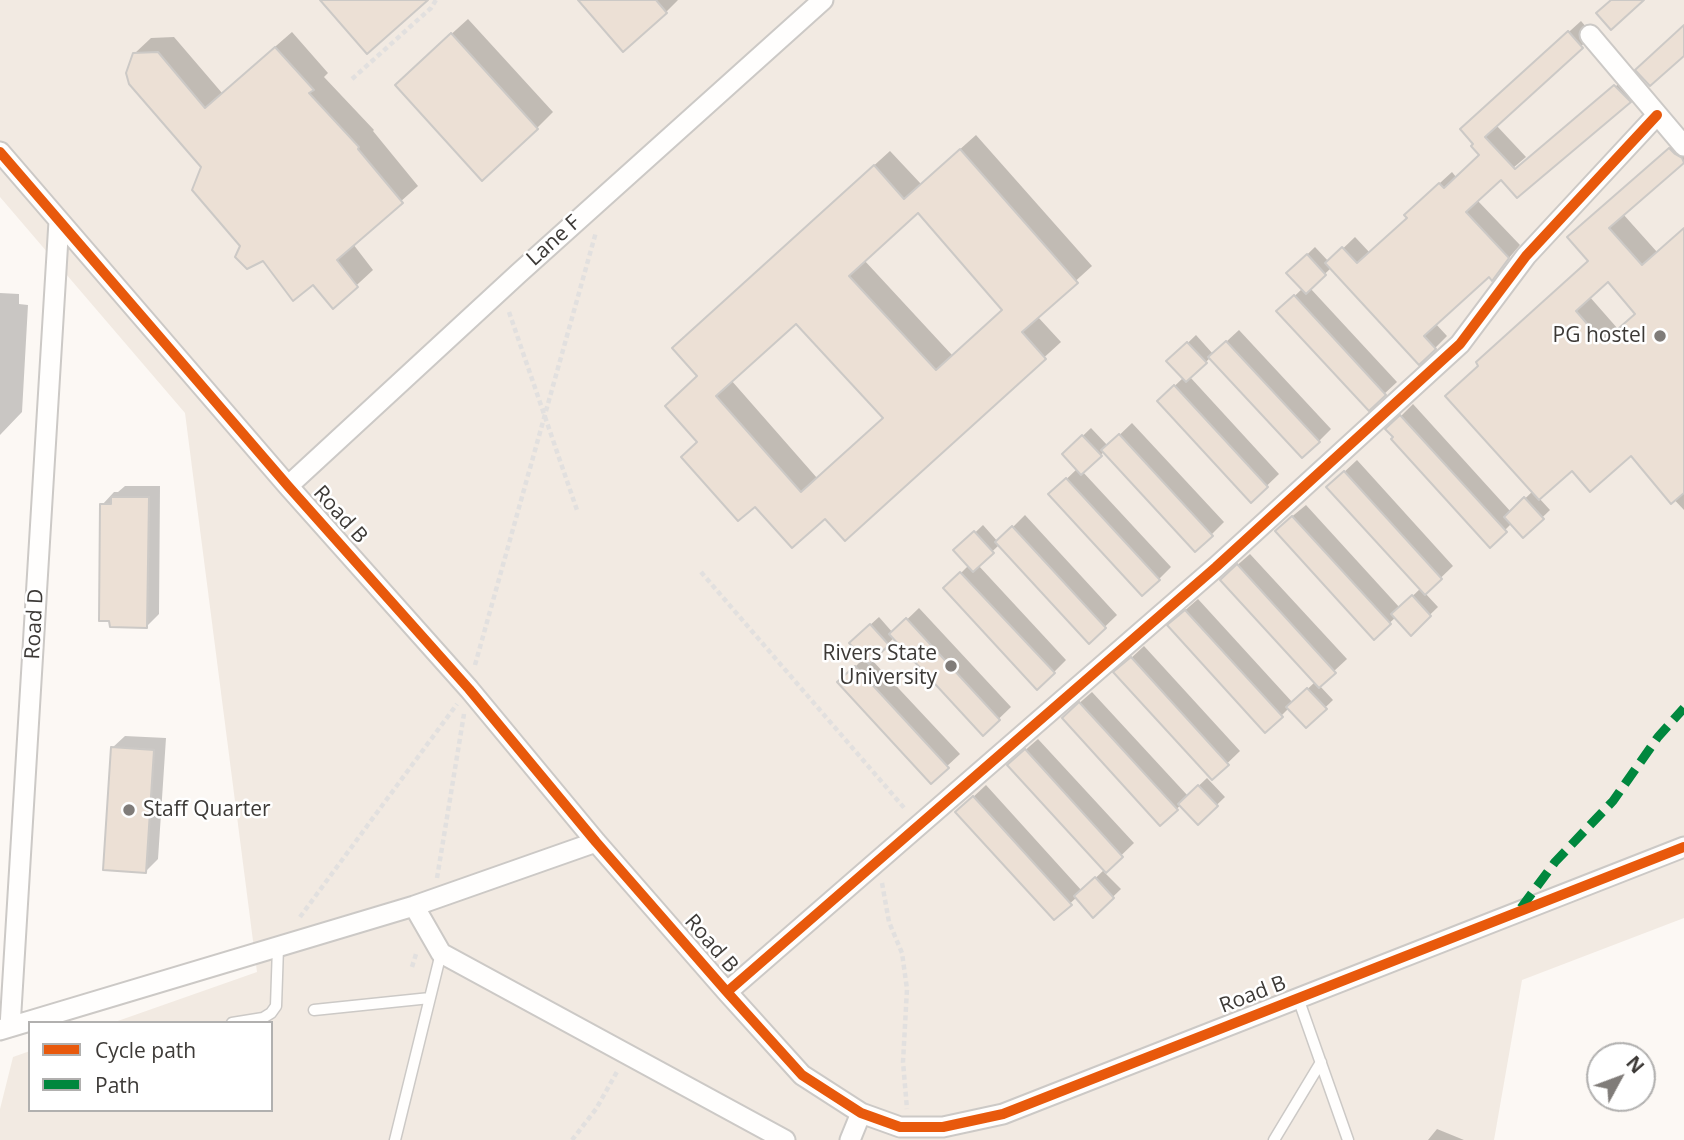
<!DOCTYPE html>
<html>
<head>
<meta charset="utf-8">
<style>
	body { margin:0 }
	#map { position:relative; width:1684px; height:1140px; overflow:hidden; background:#fcf8f4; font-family:"Open Sans",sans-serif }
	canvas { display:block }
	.legend { position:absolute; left:28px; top:1021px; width:245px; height:91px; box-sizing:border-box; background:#fff; border:2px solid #b1b0af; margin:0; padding:9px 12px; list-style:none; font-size:21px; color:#3d3a37 }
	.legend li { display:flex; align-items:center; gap:14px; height:35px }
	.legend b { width:35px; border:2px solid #b1b0af }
	.north { position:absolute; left:1586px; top:1042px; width:70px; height:70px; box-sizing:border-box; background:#fff; border:2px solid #b1b0af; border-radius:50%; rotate:49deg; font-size:19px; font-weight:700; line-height:28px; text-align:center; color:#3d3a37 }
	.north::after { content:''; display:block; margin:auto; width:24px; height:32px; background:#807c79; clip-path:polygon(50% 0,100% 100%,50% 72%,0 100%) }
</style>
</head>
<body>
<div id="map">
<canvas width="1684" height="1140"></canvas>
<ul class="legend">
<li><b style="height:9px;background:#e8590c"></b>Cycle path</li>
<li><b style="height:9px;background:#00873e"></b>Path</li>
</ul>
<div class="north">N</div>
</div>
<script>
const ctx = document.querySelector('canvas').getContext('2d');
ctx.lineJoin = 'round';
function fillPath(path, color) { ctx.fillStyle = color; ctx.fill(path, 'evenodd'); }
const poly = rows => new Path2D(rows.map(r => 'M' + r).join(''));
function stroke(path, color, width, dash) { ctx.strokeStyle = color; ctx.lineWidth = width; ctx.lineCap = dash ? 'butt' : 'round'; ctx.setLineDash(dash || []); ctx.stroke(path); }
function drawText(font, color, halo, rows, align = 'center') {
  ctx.font = font + ' "Open Sans",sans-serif'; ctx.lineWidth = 5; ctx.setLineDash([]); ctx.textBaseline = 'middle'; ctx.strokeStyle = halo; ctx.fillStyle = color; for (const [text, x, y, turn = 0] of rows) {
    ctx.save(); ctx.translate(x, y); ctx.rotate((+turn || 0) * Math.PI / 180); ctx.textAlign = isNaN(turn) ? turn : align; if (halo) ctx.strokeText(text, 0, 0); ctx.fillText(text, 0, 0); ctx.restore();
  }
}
fillPath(poly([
	[0,0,1684,0,1684,918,1522,980,1494,1140,0,1140,0,1109,13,1057,30,1051,30,1110,271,1110,271,1023,112,1023,257,972,185,413,0,197]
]), '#f2eae2');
fillPath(poly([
	[580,0,678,0,666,12],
	[468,19,553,112,537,128,413,69],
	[1581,21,1593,35,1496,125,1526,157,1513,168,1513,173,1622,81,1641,89,1517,196,1501,177,1477,200,1520,245,1492,278,1489,275,1435,323,1447,336,1435,348,1419,363,1331,268,1310,288,1397,382,1369,408,1279,311,1303,288,1288,273,1315,247,1329,262,1355,237,1370,253,1409,217,1418,203,1452,172,1456,177,1481,154,1474,118],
	[292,32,328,73,324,77,374,130,373,131,418,186,353,244,373,270,333,307,313,283,242,246,203,167,134,54,151,38,174,37,222,93],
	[976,135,1092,266,1037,316,1061,342,845,539,825,516,699,442,699,375,690,332,890,151,921,184],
	[918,211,1004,309,952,355,864,260],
	[796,321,885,417,817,478,731,380],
	[1684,135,1684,161,1623,214,1657,252,1684,229,1684,510,1631,454,1572,469,1539,498,1550,510,1523,536,1512,523,1490,545,1400,417,1413,404,1511,512,1533,491,1480,365,1589,260,1569,237],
	[1608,280,1637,313,1618,329,1589,296],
	[0,293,19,294,19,304,28,305,22,412,0,435],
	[1239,330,1331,429,1319,441,1211,357,1190,377,1279,474,1251,501,1159,401,1184,377,1169,361,1196,335,1213,354],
	[1132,423,1224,522,1196,550,1105,451,1082,471,1171,567,1159,579,1051,494,1078,468,1064,454,1091,428,1108,446],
	[1357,460,1453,566,1425,593,1438,607,1411,633,1396,617,1374,637,1289,519,1306,505,1400,608,1421,588,1341,475],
	[125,486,160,486,159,614,147,626,102,505,114,492,118,492],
	[1025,515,1117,615,1089,642,999,545,978,565,1066,660,1054,672,946,588,969,565,956,551,983,525,998,542],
	[1250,554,1347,659,1319,685,1333,700,1306,726,1289,708,1281,716,1182,613,1198,599,1293,703,1315,682,1234,568],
	[919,608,1011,707,983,734,894,638,871,659,960,754,931,781,840,682,865,657,859,635,879,617,893,633],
	[1144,646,1240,751,1212,778,1128,661],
	[1092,692,1188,796,1207,778,1225,797,1198,823,1181,805,1160,823,1076,706],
	[125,736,166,738,158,859,146,871,112,748],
	[1038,739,1134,843,1104,872,1121,889,1094,915,1077,897,1054,918,970,800,986,785,1082,891,1105,869,1022,753],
	[1437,1129,1464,1140,1428,1140]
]), '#0003');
const building = poly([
	[320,0,428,0,367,54,320,0],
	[578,0,656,0,667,13,623,52,578,0],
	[1611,0,1644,0,1611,30,1596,13,1611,0],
	[1684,25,1684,56,1650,86,1635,70,1684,25],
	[1568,31,1583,48,1485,137,1515,169,1614,85,1631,102,1517,198,1501,180,1466,212,1509,258,1492,281,1489,277,1424,336,1436,349,1419,365,1325,263,1342,247,1357,263,1407,218,1404,215,1439,183,1444,188,1479,155,1471,146,1473,144,1460,129,1568,31],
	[451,33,538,129,482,181,395,85,451,33],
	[275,47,314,90,309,93,359,147,358,149,403,203,337,260,358,287,333,309,313,285,293,301,263,261,247,269,235,257,240,246,192,190,201,167,129,84,126,73,133,53,158,52,205,108,275,47],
	[1669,148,1675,154,1682,158,1684,163,1609,228,1642,265,1684,228,1684,493,1671,504,1631,456,1590,492,1572,471,1539,500,1445,396,1478,366,1476,362,1588,261,1567,237,1669,148],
	[1608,282,1635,314,1603,342,1576,311,1608,282],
	[960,149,1078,283,1022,332,1046,359,845,541,825,519,792,548,755,507,738,521,681,457,697,442,665,406,697,376,672,348,874,165,904,199,960,149],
	[918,213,1002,310,936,370,849,276,918,213],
	[796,324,883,418,801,492,716,396,796,324],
	[1307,254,1326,275,1306,294,1286,273,1307,254],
	[1294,295,1386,395,1369,411,1276,311,1294,295],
	[1226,341,1320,442,1302,458,1208,357,1226,341],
	[1187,342,1207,363,1186,382,1166,361,1187,342],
	[1174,385,1268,487,1251,503,1157,401,1174,385],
	[1400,415,1507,532,1490,548,1391,439,1393,437,1385,429,1400,415],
	[1119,434,1213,536,1195,552,1101,450,1119,434],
	[1082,435,1102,456,1081,475,1062,454,1082,435],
	[1344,471,1442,579,1425,595,1326,487,1344,471],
	[1066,478,1160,580,1142,596,1048,494,1066,478],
	[111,497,149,497,147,628,110,627,109,621,99,621,100,504,111,504,111,497],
	[1524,497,1544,519,1523,538,1504,517,1524,497],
	[1292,516,1391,624,1374,640,1275,531,1292,516],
	[1012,526,1106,628,1089,644,995,542,1012,526],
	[974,531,994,553,973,572,953,550,974,531],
	[1237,564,1336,673,1319,688,1220,580,1237,564],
	[960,572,1055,673,1037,690,943,588,960,572],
	[1412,595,1431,616,1411,636,1391,614,1412,595],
	[1185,610,1283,717,1265,733,1167,625,1185,610],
	[906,618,1000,720,983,736,889,634,906,618],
	[870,624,889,645,869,664,849,643,870,624],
	[1131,657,1229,765,1212,780,1113,672,1131,657],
	[855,666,949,768,931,784,837,682,855,666],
	[1307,688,1327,709,1306,728,1286,707,1307,688],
	[1079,702,1178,810,1160,826,1062,718,1079,702],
	[111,747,154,750,146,873,103,870,111,747],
	[1025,749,1123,857,1106,873,1007,765,1025,749],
	[1198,785,1218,806,1198,825,1178,804,1198,785],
	[973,796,1072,905,1054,920,955,812,973,796],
	[1095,877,1114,898,1093,918,1074,896,1095,877]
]);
fillPath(building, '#ece0d5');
stroke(building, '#ccc9c6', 2);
const lane = poly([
	[1298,998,1348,1140],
	[314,1010,430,998],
	[232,1023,263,1018,271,1013,276,1006,278,947],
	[395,1140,441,953],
	[1274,1140,1321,1062]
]);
const street = poly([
	[1590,35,1684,146],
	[0,152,288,486,469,689,596,842,727,992,802,1075,861,1113,900,1127,943,1127,1003,1114,1684,847],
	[288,486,519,273,823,0],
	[414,906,441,953,785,1140],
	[727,992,1216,567,1460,344,1526,256,1657,115],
	[10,1027,59,221],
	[0,1030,414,906,596,842],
	[850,1140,861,1113]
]);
stroke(lane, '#ccc9c6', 13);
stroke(street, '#ccc9c6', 23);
stroke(poly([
	[352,79,431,8,436,0],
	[509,312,578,513],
	[701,572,906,810],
	[475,665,596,232],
	[437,878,464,714],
	[882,883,889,922,902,953,907,989,903,1062,907,1109],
	[300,917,457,704],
	[412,967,416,954],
	[572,1140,596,1109,618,1070]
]), '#e2e0df', 4.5, [5, 3.5]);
stroke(lane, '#fffefd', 10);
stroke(street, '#fffefd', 19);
stroke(poly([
	[1521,908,1555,862,1613,801,1658,737,1684,708]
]), '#00873e', 9, [18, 9]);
stroke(poly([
	[0,152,288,486,469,689,596,842,727,992,802,1075,861,1113,900,1127,943,1127,1003,1114,1684,847],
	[727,992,1216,567,1460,344,1526,256,1657,115]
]), '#e8590c', 10);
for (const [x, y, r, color] of [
	[1660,336,7,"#807c79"],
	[951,666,7,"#807c79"],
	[129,810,7,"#807c79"]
]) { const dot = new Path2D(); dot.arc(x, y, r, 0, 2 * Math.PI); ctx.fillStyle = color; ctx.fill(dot); stroke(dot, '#fff', 2.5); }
drawText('21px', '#3d3a37', '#fff', [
	["Lane F",554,241,-42],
	["Road B",340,515,48],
	["Road D",35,624,-87],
	["Road B",711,944,49],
	["Road B",1253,995,-21]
]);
drawText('21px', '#3d3a37', '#fff', [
	["PG hostel",1646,336],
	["Rivers State",937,654],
	["University",937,678],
	["Staff Quarter",143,810,"left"]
], 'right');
</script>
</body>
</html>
